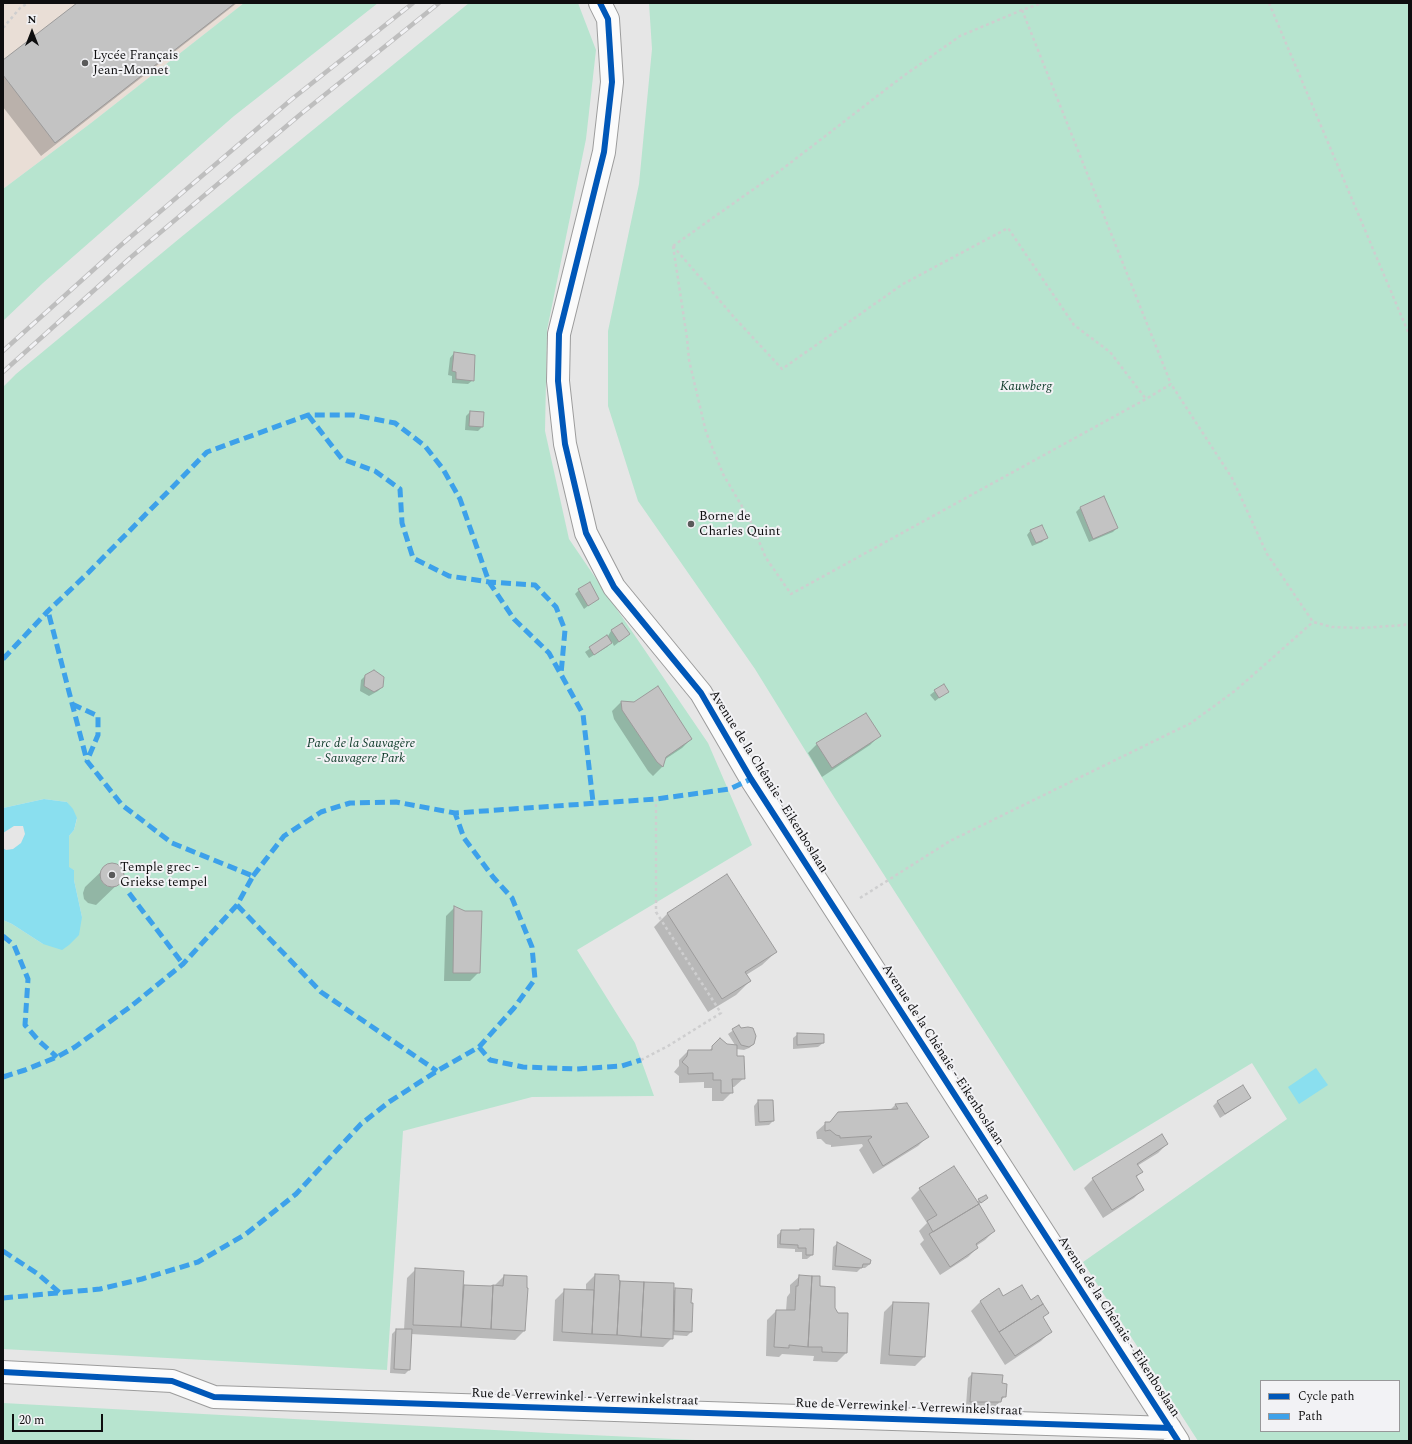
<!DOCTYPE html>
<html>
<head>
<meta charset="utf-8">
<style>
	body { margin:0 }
	#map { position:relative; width:1412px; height:1444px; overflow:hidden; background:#e6e6e6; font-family:Spectral,serif }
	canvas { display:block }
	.frame { position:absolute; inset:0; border:4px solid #0e0e0f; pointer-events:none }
	.legend { position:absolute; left:1260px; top:1380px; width:140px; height:52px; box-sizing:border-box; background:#f2f2f5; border:1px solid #979799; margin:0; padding:5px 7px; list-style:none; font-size:12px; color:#0e0e0f }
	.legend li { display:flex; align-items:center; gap:8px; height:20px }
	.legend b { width:20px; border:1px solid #979799 }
	.north { position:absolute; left:12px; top:12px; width:40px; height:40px; -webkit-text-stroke:3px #f2f2f5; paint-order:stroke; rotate:0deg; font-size:11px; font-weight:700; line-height:16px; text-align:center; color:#0e0e0f }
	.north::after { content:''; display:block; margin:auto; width:14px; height:18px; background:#0e0e0f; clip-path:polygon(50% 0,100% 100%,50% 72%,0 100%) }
	.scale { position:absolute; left:12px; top:1414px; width:91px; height:18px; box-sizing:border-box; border:2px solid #0e0e0f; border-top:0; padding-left:5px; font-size:12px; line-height:14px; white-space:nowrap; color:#0e0e0f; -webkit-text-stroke:3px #f2f2f5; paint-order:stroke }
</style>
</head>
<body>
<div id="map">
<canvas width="1412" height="1444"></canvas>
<div class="frame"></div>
<ul class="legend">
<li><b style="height:5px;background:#0057b8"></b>Cycle path</li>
<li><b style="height:5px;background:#3da1ea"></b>Path</li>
</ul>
<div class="north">N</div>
<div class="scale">20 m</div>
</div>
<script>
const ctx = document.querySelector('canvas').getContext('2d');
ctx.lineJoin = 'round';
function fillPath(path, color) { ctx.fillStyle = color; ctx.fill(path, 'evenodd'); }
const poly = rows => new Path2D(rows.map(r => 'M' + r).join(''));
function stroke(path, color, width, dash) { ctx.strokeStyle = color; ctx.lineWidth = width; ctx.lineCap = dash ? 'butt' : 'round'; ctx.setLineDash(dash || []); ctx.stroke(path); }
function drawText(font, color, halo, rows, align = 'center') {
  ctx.font = font + ' Spectral,serif'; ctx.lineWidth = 4; ctx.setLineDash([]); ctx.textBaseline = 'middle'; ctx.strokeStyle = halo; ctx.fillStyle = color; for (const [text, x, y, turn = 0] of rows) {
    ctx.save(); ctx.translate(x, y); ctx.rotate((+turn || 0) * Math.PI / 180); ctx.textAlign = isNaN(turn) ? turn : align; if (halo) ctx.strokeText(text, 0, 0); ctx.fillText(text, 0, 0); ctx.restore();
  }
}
fillPath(poly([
	[3,3,244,3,91,123,3,189]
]), '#e9ded6');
fillPath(poly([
	[244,3,378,3,234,116,43,283,3,321,3,189,91,123],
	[469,3,578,3,596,50,586,139,547,330,545,431,569,539,708,743,752,845,577,950,635,1043,654,1096,532,1097,403,1131,387,1370,3,1349,3,920,12,924,43,944,82,917,74,880,74,870,69,868,69,836,74,830,77,819,67,802,44,799,3,808,3,387,16,374,180,238],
	[649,3,1409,3,1409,1441,1198,1441,1083,1262,1287,1119,1252,1063,1074,1171,834,797,755,669,638,501,608,406,608,331,639,184,652,49],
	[1261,1381,1399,1381,1399,1431,1261,1431],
	[3,1403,549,1433,716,1441,3,1441]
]), '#b7e4cf');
fillPath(poly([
	[44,799,67,802,73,809,77,818,74,830,69,836,69,867,74,870,74,880,82,917,79,935,69,945,62,950,43,944,12,924,3,920,3,848,6,850,13,849,21,843,25,834,23,826,14,826,3,833,3,808],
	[1316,1068,1328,1085,1299,1104,1288,1087]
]), '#8adfef');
fillPath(poly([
	[79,3,237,3,41,156,3,107,3,62],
	[454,353,473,380,468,384,452,383,452,376,448,375,450,358],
	[470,412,482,427,478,431,465,430,466,416],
	[1104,497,1117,528,1113,532,1089,542,1076,512,1080,508],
	[1031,530,1047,537,1042,542,1032,546,1027,535],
	[579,590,598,598,584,609,575,594],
	[622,624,629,634,614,646,612,642,607,647,589,658,585,652,608,636,611,631],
	[365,676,382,687,378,691,369,696,360,691,361,680],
	[935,691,947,692,935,701,930,695],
	[621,702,691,739,682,748,664,760,662,767,653,776,648,771,614,719,612,711],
	[879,736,870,745,822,777,808,753,817,744],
	[108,865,114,865,119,867,123,875,122,880,96,905,88,903,84,899,83,893,85,887],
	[455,907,479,972,470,981,444,981,446,916],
	[667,914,776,952,762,965,746,975,750,981,736,995,708,1012,654,927],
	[738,1027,754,1044,749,1048,744,1050,736,1049,736,1057,744,1078,734,1087,732,1087,732,1092,723,1101,712,1101,712,1088,704,1088,704,1082,679,1083,679,1076,674,1072,679,1066,679,1060,688,1051,709,1051,720,1039,726,1045,735,1045,728,1034],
	[798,1034,823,1043,818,1047,793,1049,793,1038],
	[1243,1086,1249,1098,1245,1102,1220,1118,1213,1106,1217,1102],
	[758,1101,773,1121,769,1125,755,1126,754,1106],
	[906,1104,927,1137,918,1146,873,1174,859,1150,863,1146,862,1144,831,1147,831,1145,826,1144,821,1139,817,1139,816,1132,826,1123,829,1123,838,1113,889,1111,895,1105],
	[1167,1144,1158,1153,1137,1166,1141,1172,1136,1178,1143,1189,1134,1198,1103,1218,1084,1188,1093,1179],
	[920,1189,976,1202,986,1196,987,1198,978,1205,994,1231,985,1240,976,1246,977,1248,968,1257,940,1275,920,1244,924,1240,919,1231,927,1223,911,1198],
	[813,1230,812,1255,807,1259,802,1259,802,1252,795,1252,795,1249,777,1248,777,1235,782,1231],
	[838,1243,870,1264,865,1268,861,1268,857,1272,832,1270,833,1247],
	[416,1269,462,1286,495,1287,495,1285,504,1276,524,1331,515,1340,411,1334,409,1370,405,1374,390,1373,392,1334,396,1330,404,1330,407,1278],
	[595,1275,618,1281,673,1291,676,1289,691,1332,687,1336,672,1335,672,1338,663,1347,553,1341,555,1300,565,1290,586,1291,586,1284],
	[800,1276,819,1287,838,1314,846,1353,837,1362,813,1361,814,1356,782,1354,779,1357,766,1356,767,1320,776,1311,786,1311,787,1297,790,1293,790,1285],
	[998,1290,1003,1298,1031,1301,1048,1313,1042,1318,1050,1332,1041,1341,1005,1365,971,1311,980,1302],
	[893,1303,924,1357,915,1366,880,1364,884,1312],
	[972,1374,1001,1384,1005,1396,996,1406,966,1406,968,1378]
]), '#0003');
const building = poly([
	[77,3,235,3,55,143,3,75,3,60,77,3],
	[454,352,475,355,474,381,456,379,456,372,452,371,454,352],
	[470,411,484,412,483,427,469,426,470,411],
	[1104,496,1118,528,1093,539,1080,507,1104,496],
	[1042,525,1048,538,1036,543,1030,530,1042,525],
	[590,582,599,599,588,606,578,589,590,582],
	[622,623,630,634,619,642,611,630,622,623],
	[607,635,612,643,594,655,589,647,607,635],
	[374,670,384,677,383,687,374,692,364,686,365,675,374,670],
	[944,684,949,692,939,698,934,690,944,684],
	[658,686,692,739,666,757,663,767,657,762,622,710,621,701,634,702,658,686],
	[866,713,881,736,832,768,816,743,866,713],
	'100 875a12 12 0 1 1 24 0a12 12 0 1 1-24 0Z',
	[727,874,777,952,745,972,751,981,722,999,667,913,727,874],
	[454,906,465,911,482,911,480,973,453,973,454,906],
	[739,1025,741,1028,748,1027,753,1028,756,1036,754,1044,749,1047,741,1045,732,1029,739,1025],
	[797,1033,824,1034,824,1043,797,1045,797,1033],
	[720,1038,727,1044,737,1045,737,1056,744,1056,745,1079,732,1079,733,1093,721,1093,721,1080,713,1080,713,1073,688,1074,688,1067,682,1062,687,1056,688,1050,712,1050,712,1046,720,1038],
	[1243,1085,1251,1098,1225,1114,1217,1101,1243,1085],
	[758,1100,773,1100,774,1121,759,1122,758,1100],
	[907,1103,929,1137,883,1166,868,1140,872,1137,871,1136,840,1138,840,1136,836,1135,830,1130,825,1131,825,1122,830,1122,838,1112,898,1109,895,1104,907,1103],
	[1162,1134,1168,1144,1137,1164,1143,1172,1136,1176,1144,1190,1112,1210,1092,1178,1162,1134],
	[954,1166,979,1204,933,1232,927,1221,937,1215,919,1188,954,1166],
	[986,1195,988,1198,981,1203,978,1199,986,1195],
	[979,1204,995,1231,976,1244,978,1248,950,1267,929,1234,979,1204],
	[800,1229,814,1229,813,1255,806,1255,806,1248,798,1248,798,1245,780,1244,781,1230,800,1230,800,1229],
	[837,1242,871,1260,870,1264,863,1264,862,1268,835,1266,837,1242],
	[415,1268,464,1271,461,1327,413,1325,415,1268],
	[595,1274,619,1275,619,1280,620,1281,617,1335,592,1334,595,1274],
	[504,1275,527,1276,527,1288,528,1288,525,1331,491,1329,493,1285,503,1286,504,1275],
	[799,1275,812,1276,808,1347,789,1345,789,1348,774,1347,776,1310,795,1310,796,1286,798,1286,799,1275],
	[812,1276,820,1276,820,1286,835,1287,835,1308,838,1313,848,1313,847,1353,822,1352,822,1347,808,1347,812,1276],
	[620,1281,644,1282,641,1337,617,1335,620,1281],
	[644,1282,674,1283,673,1339,641,1337,644,1282],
	[464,1285,491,1286,493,1285,491,1329,461,1327,464,1285],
	[1022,1285,1031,1300,1038,1295,1043,1304,999,1332,980,1301,999,1288,1003,1296,1022,1285],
	[675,1288,692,1289,691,1303,693,1303,692,1332,674,1331,675,1288],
	[564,1289,594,1290,592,1334,562,1332,564,1289],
	[893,1302,929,1303,925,1357,889,1355,893,1302],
	[1043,1304,1049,1313,1043,1317,1052,1332,1015,1356,999,1332,1043,1304],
	[396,1329,412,1329,410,1370,394,1369,396,1329],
	[972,1373,1003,1375,1002,1383,1007,1384,1006,1397,1002,1397,1001,1402,970,1402,972,1373]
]);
fillPath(building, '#c3c3c3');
stroke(building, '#9c9b9b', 1);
const minor = poly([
	[600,3,608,19,612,82,604,152,559,334,558,381,565,444,586,533,614,587,701,693,751,779,1178,1441],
	[3,1372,172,1381,214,1397,1170,1428]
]);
stroke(minor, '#9c9c9c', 24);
stroke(poly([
	[1269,3,1409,334],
	[1022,10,1171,384],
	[3,28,20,8,28,3],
	[673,246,687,338,689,360,706,432,723,474,750,520,766,558,791,594,1146,399,1171,384,1232,478,1267,554,1313,622,1332,627,1362,628,1404,625,1409,623],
	[673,246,733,316,782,369,903,284,1008,228,1074,325,1110,352,1146,399],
	[673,246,785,167,902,77,960,36,1022,10,1042,3],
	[860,898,950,841,1191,723,1236,690,1313,622],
	[641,1060,668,1046,721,1013,656,912,656,799]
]), '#cececf', 2.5, [3, 3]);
stroke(minor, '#fbfbfb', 22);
const rail = poly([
	[3,351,121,245,292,99,413,3],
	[3,372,130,258,302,113,439,3]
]);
stroke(rail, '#bebebe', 4.5);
stroke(rail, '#f2f2f5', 3, [9]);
stroke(poly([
	[308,415,342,459,375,471,400,489,402,523,413,558,449,576,489,582,535,585,556,607,565,630,561,674],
	[3,659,48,611,88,573,207,452,308,415,353,415,395,423,425,446,443,469,460,499,489,582,514,619,549,653,583,714,593,802],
	[72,704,98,716,98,735,87,761],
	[253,876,284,836,321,812,350,803,396,802,455,813,656,799,730,789,751,779],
	[129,893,183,964],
	[237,905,321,992,437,1071],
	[3,936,14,945,28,979,25,1025,39,1041,57,1057],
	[479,1047,490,1060,523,1067,577,1069,622,1066,641,1060],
	[3,1077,25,1070,57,1057,75,1047,130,1007,183,964,237,905,253,876,172,843,122,805,87,761,48,611],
	[3,1251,38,1274,60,1293],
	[3,1298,100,1289,142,1279,198,1262,246,1234,296,1194,361,1124,389,1102,437,1071,479,1047,514,1008,535,979,532,947,512,898,493,877,464,838,455,813]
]), '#3da1ea', 5, [10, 5]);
stroke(poly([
	[600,3,608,19,612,82,604,152,559,334,558,381,565,444,586,533,614,587,701,693,751,779,1178,1441],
	[3,1372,172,1381,214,1397,1170,1428]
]), '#0057b8', 6);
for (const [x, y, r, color] of [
	[85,63,4,"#5a5a5a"],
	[691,524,4,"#5a5a5a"],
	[112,875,4,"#5a5a5a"]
]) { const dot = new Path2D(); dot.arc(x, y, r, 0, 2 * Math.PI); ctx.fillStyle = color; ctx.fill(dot); stroke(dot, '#f2f2f5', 1.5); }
drawText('13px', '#0e0e0f', '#f2f2f5', [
	["Lycée Français",93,56],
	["Jean-Monnet",93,71],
	["Borne de",699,517],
	["Charles Quint",699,532],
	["Temple grec -",120,868],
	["Griekse tempel",120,883]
], 'left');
drawText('italic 13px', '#0d3928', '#f2f2f5', [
	["Kauwberg",1026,387],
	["Parc de la Sauvagère",361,744],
	["- Sauvagere Park",361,759]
]);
drawText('13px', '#0e0e0f', '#f2f2f5', [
	["Avenue de la Chênaie - Eikenboslaan",768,782,58],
	["Avenue de la Chênaie - Eikenboslaan",942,1055,57],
	["Avenue de la Chênaie - Eikenboslaan",1118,1327,57],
	["Rue de Verrewinkel - Verrewinkelstraat",585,1398,2],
	["Rue de Verrewinkel - Verrewinkelstraat",909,1408,2]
]);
</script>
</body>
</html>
